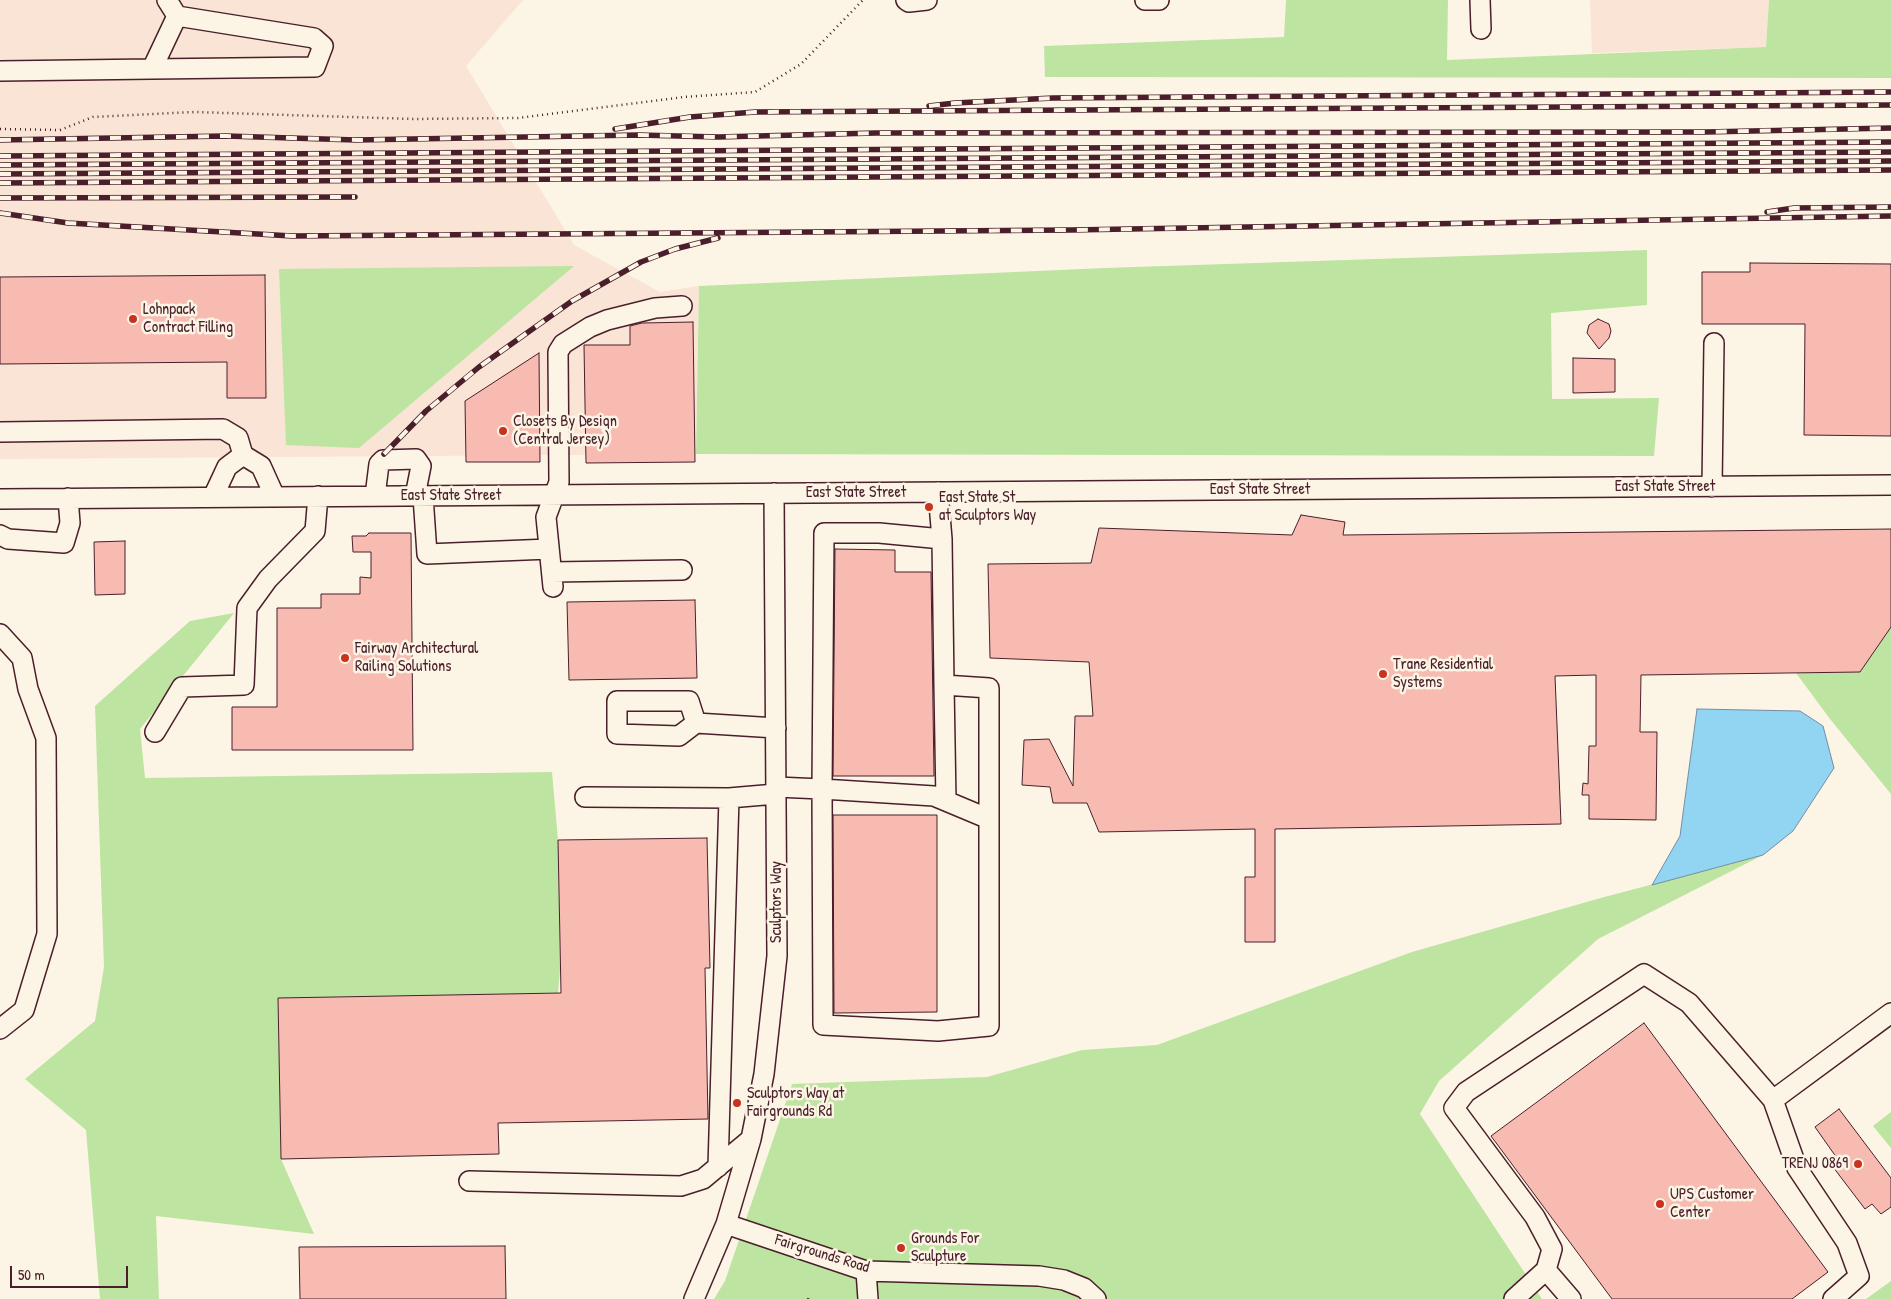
<!DOCTYPE html>
<html>
<head>
<meta charset="utf-8">
<style>
	body { margin:0 }
	#map { position:relative; width:1891px; height:1299px; overflow:hidden; background:#fcf5e5; font-family:"Patrick Hand",sans-serif }
	canvas { display:block }
	.scale { position:absolute; left:10px; top:1266px; width:118px; height:22px; box-sizing:border-box; border:2px solid #4a1f2b; border-top:0; padding-left:6px; font-size:15px; line-height:18px; white-space:nowrap; color:#4a1f2b; -webkit-text-stroke:4px #fcf5e5; paint-order:stroke }
</style>
</head>
<body>
<div id="map">
<canvas width="1891" height="1299"></canvas>
<div class="scale">50 m</div>
</div>
<script>
const ctx = document.querySelector('canvas').getContext('2d');
ctx.lineJoin = 'round';
function fillPath(path, color) { ctx.fillStyle = color; ctx.fill(path, 'evenodd'); }
const poly = rows => new Path2D(rows.map(r => 'M' + r).join(''));
function stroke(path, color, width, dash) { ctx.strokeStyle = color; ctx.lineWidth = width; ctx.lineCap = dash ? 'butt' : 'round'; ctx.setLineDash(dash || []); ctx.stroke(path); }
function drawText(font, color, halo, rows, align = 'center') {
  ctx.font = font + ' "Patrick Hand",sans-serif'; ctx.lineWidth = 5; ctx.setLineDash([]); ctx.textBaseline = 'middle'; ctx.strokeStyle = halo; ctx.fillStyle = color; for (const [text, x, y, turn = 0] of rows) {
    ctx.save(); ctx.translate(x, y); ctx.rotate((+turn || 0) * Math.PI / 180); ctx.textAlign = isNaN(turn) ? turn : align; if (halo) ctx.strokeText(text, 0, 0); ctx.fillText(text, 0, 0); ctx.restore();
  }
}
fillPath(poly([
	[0,0,523,0,466,66,574,245,660,292,699,286,696,454,0,459],
	[1590,0,1769,0,1766,47,1592,53]
]), '#fae4d6');
fillPath(poly([
	[1286,0,1448,0,1447,60,1766,47,1769,0,1891,0,1891,78,1045,77,1044,46,1284,37],
	[1647,250,1647,305,1551,313,1552,399,1659,398,1654,456,696,454,699,286,1105,268],
	[574,266,359,448,286,445,279,269],
	[234,613,140,729,145,778,552,772,558,840,560,970,558,993,278,999,281,1159,314,1234,156,1216,159,1299,100,1299,86,1130,25,1079,95,1021,104,967,95,706,190,621],
	[1891,627,1891,794,1830,719,1796,673,1860,672],
	[1763,855,1598,939,1439,1081,1420,1114,1542,1299,714,1299,725,1281,792,1084,987,1077,1082,1050,1157,1045,1412,952,1597,899],
	[1891,1112,1891,1148,1873,1126],
	[1891,1281,1891,1299,1866,1299]
]), '#bde4a0');
const water = poly([
	[1697,709,1800,711,1823,726,1834,768,1793,831,1763,855,1652,885,1680,836,1697,709]
]);
fillPath(water, '#91d5f3');
stroke(water, '#758ca3', 1);
const building = poly([
	[1750,263,1891,264,1891,436,1804,435,1805,324,1702,324,1702,272,1750,272,1750,263],
	[265,275,266,398,227,398,227,362,0,364,0,277,265,275],
	[1598,319,1609,324,1611,331,1609,338,1599,349,1587,333,1589,325,1598,319],
	[693,322,695,462,586,463,584,345,630,345,630,326,642,323,693,322],
	[539,353,540,462,466,462,465,401,539,353],
	[1573,358,1615,359,1615,392,1573,393,1573,358],
	[1301,515,1345,522,1343,535,1891,529,1891,627,1860,672,1641,675,1640,732,1657,732,1656,820,1589,819,1589,795,1582,795,1583,783,1588,784,1589,746,1596,746,1596,675,1555,676,1561,824,1275,829,1275,942,1245,942,1245,877,1255,877,1255,829,1099,832,1087,803,1053,803,1050,787,1022,785,1024,740,1049,739,1073,786,1075,716,1093,716,1089,662,990,658,988,564,1091,563,1099,528,1292,535,1301,515],
	[369,533,411,533,413,750,232,750,232,707,277,707,277,608,321,608,321,594,360,594,360,577,371,578,371,552,353,552,352,536,366,536,369,533],
	[125,541,125,594,95,595,94,542,125,541],
	[835,549,895,550,895,572,931,572,934,776,833,776,835,549],
	[695,600,697,678,569,680,567,602,695,600],
	[833,815,937,815,937,1012,834,1013,833,815],
	[707,838,710,968,705,968,708,1119,498,1123,499,1154,281,1159,278,998,561,993,558,840,707,838],
	[1644,1023,1828,1272,1792,1299,1612,1299,1491,1136,1644,1023],
	[1839,1109,1891,1178,1891,1207,1881,1214,1872,1204,1865,1209,1833,1167,1839,1161,1815,1127,1839,1109],
	[505,1246,506,1299,300,1299,299,1247,505,1246]
]);
fillPath(building, '#f7bbb2');
stroke(building, '#4a1f2b', 1);
const minor = poly([
	[906,0,909,2,927,0],
	[1145,0,1159,0],
	[1480,0,1481,29],
	[152,69,315,67,323,46,314,38,177,16],
	[0,71,152,69,177,16,167,0],
	[0,432,223,429,238,438,243,455],
	[1712,487,1714,343],
	[938,492,942,539],
	[375,496,379,464,383,460,416,459,421,466,415,496],
	[423,496,427,554,549,549],
	[213,497,227,467,243,455,261,466,275,497],
	[0,499,1891,485],
	[0,535,8,539,64,543,70,523,68,498],
	[552,572,682,570],
	[553,587,546,517,559,482,558,352,563,344,590,327,607,320,655,308,682,306],
	[0,634,22,658,28,689,46,738,47,934,24,1010,0,1029],
	[944,685,946,801],
	[696,723,689,701,617,701,617,734,679,736,696,723,776,728],
	[155,732,182,687,244,685,247,608,268,579,315,531,318,496],
	[776,787,822,789,934,796,989,819,989,688,944,685,942,539,879,533,824,533,822,789,823,1025,938,1031,989,1026,989,819],
	[585,797,729,798],
	[1773,1100,1797,1168,1847,1243,1859,1276,1833,1299],
	[718,1167,729,798,776,794],
	[469,1181,681,1186,703,1179,751,1139],
	[726,1224,866,1271,1039,1276,1064,1280,1084,1288,1096,1299],
	[1546,1270,1552,1249,1535,1217,1454,1108,1466,1092,1644,974,1689,1003,1773,1100,1891,1013],
	[1546,1270,1571,1299],
	[866,1271,868,1299],
	[694,1299,726,1224,751,1139,764,1074,777,956,774,493],
	[1514,1299,1546,1270]
]);
stroke(minor, '#4a1f2b', 22);
stroke(poly([
	[0,129,60,130,93,117,195,112,413,119,518,118,684,97,755,92,801,64,863,0],
	[808,1299,809,1296]
]), '#4a1f2b', 2.5, [1, 4]);
stroke(minor, '#fcf5e5', 19);
const rail = poly([
	[929,106,955,103,1053,98,1891,92],
	[615,129,690,117,755,112,1891,105],
	[0,140,226,136,356,140,638,135,718,137,876,133,1706,132,1891,128],
	[0,156,1891,142],
	[0,165,1891,152],
	[0,174,1891,161],
	[0,183,1891,170],
	[0,198,355,197],
	[1767,212,1794,208,1891,207],
	[0,213,68,223,292,236,1071,230,1891,216],
	[384,454,426,411,479,367,572,301,641,262,675,249,718,238]
]);
stroke(rail, '#4a1f2b', 5.5);
stroke(rail, '#fcf5e5', 4, [11]);
for (const [x, y, r, color] of [
	[133,319,5,"#c8321e"],
	[503,431,5,"#c8321e"],
	[929,507,5,"#c8321e"],
	[345,658,5,"#c8321e"],
	[1383,674,5,"#c8321e"],
	[737,1103,5,"#c8321e"],
	[1858,1164,5,"#c8321e"],
	[1660,1204,5,"#c8321e"],
	[901,1248,5,"#c8321e"]
]) { const dot = new Path2D(); dot.arc(x, y, r, 0, 2 * Math.PI); ctx.fillStyle = color; ctx.fill(dot); stroke(dot, '#fcf5e5', 2); }
drawText('16px', '#4a1f2b', '#fcf5e5', [
	["Lohnpack",143,310],
	["Contract Filling",143,328],
	["Closets By Design",513,422],
	["(Central Jersey)",513,440],
	["East State St",939,498],
	["at Sculptors Way",939,516],
	["Fairway Architectural",355,649],
	["Railing Solutions",355,667],
	["Trane Residential",1393,665],
	["Systems",1393,683],
	["Sculptors Way at",747,1094],
	["Fairgrounds Rd",747,1112],
	["TRENJ 0869",1848,1164,"right"],
	["UPS Customer",1670,1195],
	["Center",1670,1213],
	["Grounds For",911,1239],
	["Sculpture",911,1257]
], 'left');
drawText('16px', '#4a1f2b', '#fcf5e5', [
	["East State Street",1665,487],
	["East State Street",1260,490],
	["East State Street",856,493],
	["East State Street",451,496],
	["Sculptors Way",777,902,-90],
	["Fairgrounds Road",822,1254,17]
]);
</script>
</body>
</html>
